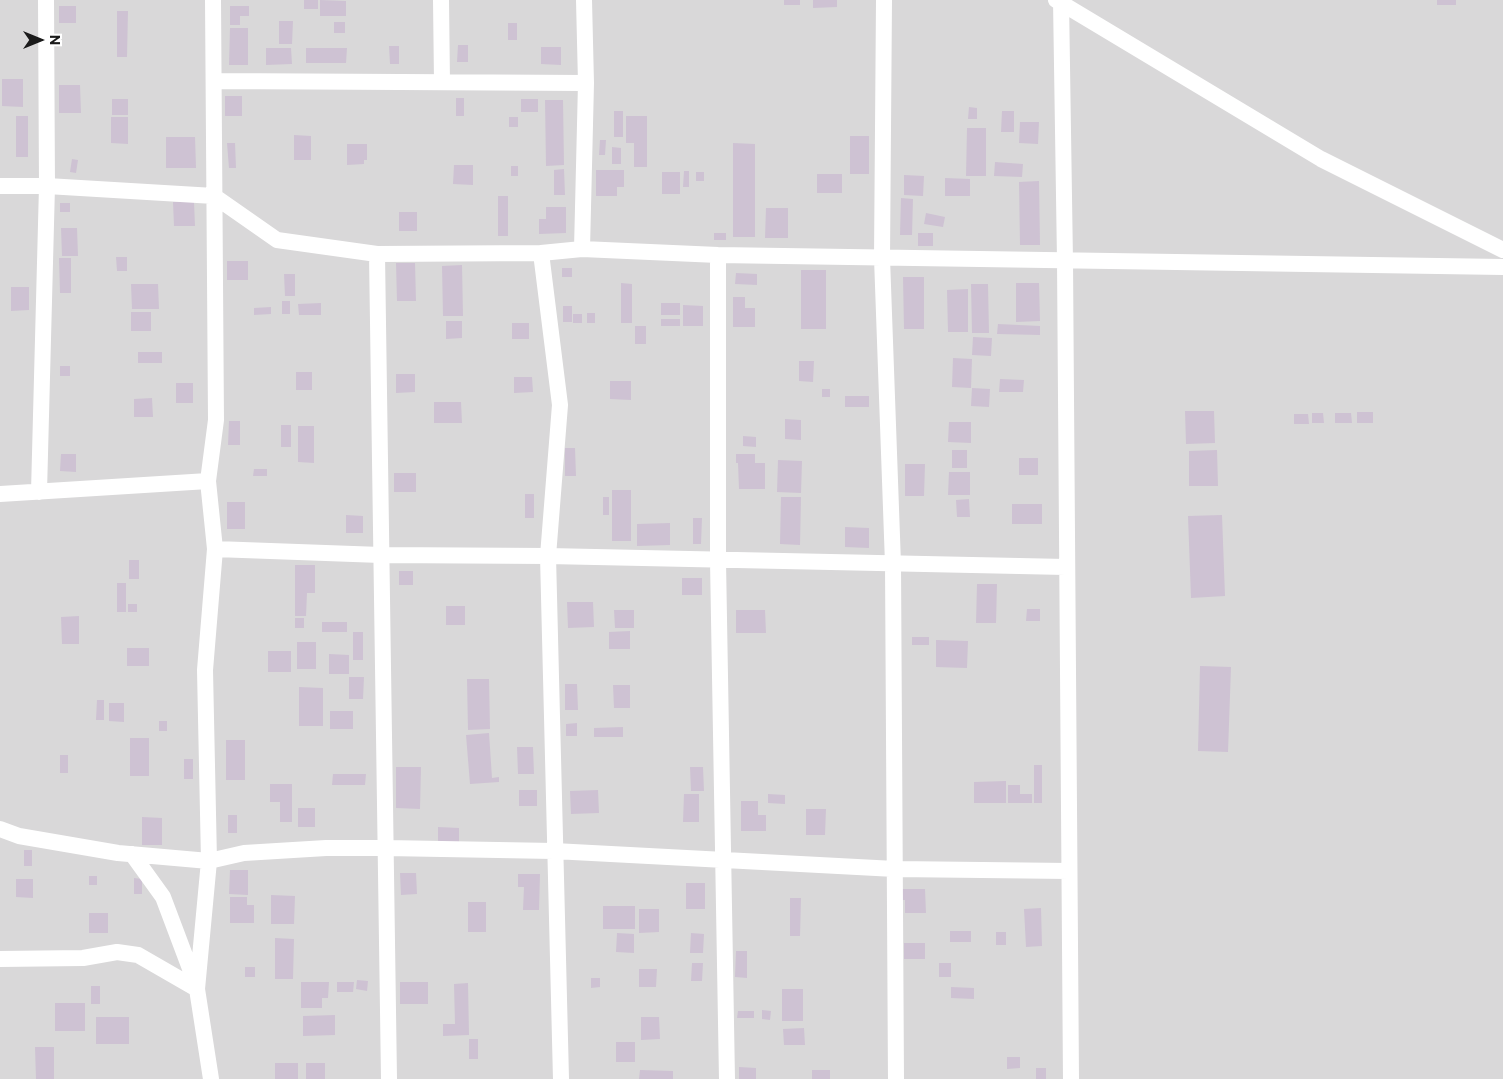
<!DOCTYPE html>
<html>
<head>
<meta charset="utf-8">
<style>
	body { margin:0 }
	#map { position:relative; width:1503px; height:1079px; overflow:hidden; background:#ece1ec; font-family:Commissioner,sans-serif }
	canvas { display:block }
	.north { position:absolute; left:15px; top:15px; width:50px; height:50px; -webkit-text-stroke:4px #fff; paint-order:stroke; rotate:90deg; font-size:14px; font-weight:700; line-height:20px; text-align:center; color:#1b1b1b }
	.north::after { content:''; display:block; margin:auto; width:18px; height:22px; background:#1b1b1b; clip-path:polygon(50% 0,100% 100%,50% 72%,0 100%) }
</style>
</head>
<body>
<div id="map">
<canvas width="1503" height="1079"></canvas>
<div class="north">N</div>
</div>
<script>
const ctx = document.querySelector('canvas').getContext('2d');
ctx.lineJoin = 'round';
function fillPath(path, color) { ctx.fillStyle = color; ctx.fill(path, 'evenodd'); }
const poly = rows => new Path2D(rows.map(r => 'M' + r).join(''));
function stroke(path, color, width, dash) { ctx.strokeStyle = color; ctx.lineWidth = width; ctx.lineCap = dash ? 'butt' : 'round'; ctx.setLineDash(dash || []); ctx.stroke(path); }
fillPath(poly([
	[0,0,1503,0,1503,1079,0,1079]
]), '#d9d8d9');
fillPath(poly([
	[304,0,318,0,318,9,304,9],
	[320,0,346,1,346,16,320,16],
	[784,0,800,0,800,5,784,5],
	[813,0,837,0,837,7,813,8],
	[1437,0,1456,0,1456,5,1437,5],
	[59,6,76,6,76,23,59,23],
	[230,6,249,6,249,16,240,16,240,25,230,25],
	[117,11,128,11,127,57,117,57],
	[279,21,293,21,292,44,279,44],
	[334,22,345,22,345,33,334,33],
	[508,23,517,23,517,40,508,40],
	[230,28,248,28,248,65,229,65],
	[458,45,468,45,468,62,457,62],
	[389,46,399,46,399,64,390,64],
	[541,47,561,47,561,65,541,64],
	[266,48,291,48,292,64,266,65],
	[306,48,347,48,346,63,306,63],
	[2,79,23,79,23,107,2,106],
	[59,85,80,85,81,113,59,113],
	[225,96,242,96,242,116,225,116],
	[456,98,464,98,464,116,456,116],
	[112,99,128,99,128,115,112,115],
	[521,99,538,99,538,112,521,112],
	[545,100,563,100,564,165,546,166],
	[969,107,977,108,977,119,968,119],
	[614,111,623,111,623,137,614,137],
	[1002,111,1014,111,1014,132,1001,132],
	[16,116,28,116,28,157,16,157],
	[626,116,647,116,647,167,634,167,634,143,626,143],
	[111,117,128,117,128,144,111,143],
	[509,117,518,117,518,127,509,127],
	[1020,122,1039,122,1038,144,1019,143],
	[967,128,986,128,986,176,966,176],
	[294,135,311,136,311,160,294,160],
	[850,136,869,136,869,174,850,174],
	[166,137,195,137,196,168,166,168],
	[600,140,606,140,605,155,599,155],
	[227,143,235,143,236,168,229,168],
	[733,143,755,144,755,237,733,237],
	[347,144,367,144,367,160,364,160,364,164,347,165],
	[612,147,621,148,621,164,612,164],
	[72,159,78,160,76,173,70,172],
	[995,162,1023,164,1022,177,994,176],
	[454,165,473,165,473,185,453,184],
	[511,166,518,166,518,176,511,176],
	[564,169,565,195,554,195,554,170],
	[596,170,624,170,624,187,617,187,617,196,596,196],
	[684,171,689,171,689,187,683,187],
	[662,172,680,172,680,194,662,194],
	[696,172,704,172,704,181,696,181],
	[817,174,842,174,842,193,817,193],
	[904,175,924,176,923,196,904,195],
	[945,178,970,179,970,196,945,196],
	[1039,181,1040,245,1020,245,1019,182],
	[498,196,508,196,508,236,498,236],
	[901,198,913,199,912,235,900,235],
	[173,202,194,202,195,226,174,226],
	[60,203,70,203,70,212,60,212],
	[546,207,566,207,566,233,539,234,539,219,546,219],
	[766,208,788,208,788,238,765,238],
	[399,212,417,212,417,231,399,231],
	[926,213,945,217,943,227,924,224],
	[61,228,77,228,78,256,62,256],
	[714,233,726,233,726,240,714,240],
	[918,233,933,233,933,246,918,246],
	[116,257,127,257,127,271,117,271],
	[59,258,71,258,71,293,60,293],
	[227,261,248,261,248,280,227,280],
	[396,263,415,263,416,301,397,301],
	[462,265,463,316,443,316,442,266],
	[562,268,572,268,572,277,562,277],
	[801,270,826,270,826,329,801,329],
	[736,273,757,274,757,285,735,284],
	[284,274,295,274,295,296,285,296],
	[903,277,924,277,924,329,904,329],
	[621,283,632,284,632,323,621,323],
	[1016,283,1039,283,1040,321,1016,322],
	[131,284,158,284,159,309,132,309],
	[971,284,988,284,989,333,972,333],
	[11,287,29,287,29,310,11,311],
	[968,289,968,332,948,332,947,290],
	[733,297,745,297,745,308,755,308,755,327,733,327],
	[282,301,290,301,290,314,282,314],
	[321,303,321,315,299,315,298,304],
	[661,303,680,303,680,315,661,315],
	[683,305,703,306,703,326,683,326],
	[563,306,572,306,572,322,563,322],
	[271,307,271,314,254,315,254,308],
	[131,312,151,312,151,331,131,331],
	[587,313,595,313,595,323,587,323],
	[573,314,582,314,582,323,573,323],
	[661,319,680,319,680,326,661,326],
	[446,321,462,321,462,338,446,339],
	[512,323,529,323,529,339,512,339],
	[998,324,1040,326,1040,335,997,334],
	[635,326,646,326,646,344,635,344],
	[973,337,992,338,991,356,972,355],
	[138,352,162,352,162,363,138,363],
	[953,358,972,359,971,388,952,387],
	[799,361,814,361,813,382,799,381],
	[60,366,70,366,70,376,60,376],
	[296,372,312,372,312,390,296,390],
	[396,374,415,374,415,392,396,393],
	[514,377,532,377,533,392,514,393],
	[1000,379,1024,380,1023,392,999,392],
	[610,381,631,381,631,400,610,399],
	[176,383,193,383,193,403,176,403],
	[972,388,990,389,989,407,971,406],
	[822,389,830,389,830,397,822,397],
	[845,396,869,396,869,407,845,407],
	[152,398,153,417,134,417,134,399],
	[434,402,461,402,462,423,434,423],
	[1185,411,1214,411,1215,443,1186,444],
	[1357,412,1373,412,1373,423,1357,423],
	[1312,413,1323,413,1324,423,1312,423],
	[1335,413,1351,413,1352,423,1335,423],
	[1294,414,1308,414,1309,424,1294,424],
	[785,419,801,420,801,440,785,439],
	[229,421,240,421,240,445,228,445],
	[949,422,971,422,971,443,948,442],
	[281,425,291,425,291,447,281,447],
	[298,426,314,426,314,463,298,462],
	[743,436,756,437,756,447,743,446],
	[565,448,575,448,576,476,565,476],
	[952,450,967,450,967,468,952,468],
	[1217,450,1218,486,1189,486,1189,451],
	[61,454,76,454,76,472,60,471],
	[736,454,755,454,755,463,765,463,765,489,739,489,738,463,736,463],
	[1019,458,1038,458,1038,475,1019,475],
	[778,460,802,461,801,493,777,492],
	[905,464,925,464,924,496,905,496],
	[254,469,267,469,267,476,253,476],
	[949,472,970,472,970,495,948,495],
	[394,473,416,473,416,492,394,492],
	[612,490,631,490,631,541,612,541],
	[525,494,534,494,534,518,525,518],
	[603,497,609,497,609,515,603,515],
	[781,497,801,497,800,545,780,544],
	[969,499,970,517,957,517,956,500],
	[227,502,245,502,245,529,227,529],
	[1012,504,1042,504,1042,524,1012,524],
	[346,515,363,516,363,533,346,533],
	[1222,515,1225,596,1191,598,1188,516],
	[693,518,702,518,701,544,693,544],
	[670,523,670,545,637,546,637,524],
	[845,527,869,528,869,548,845,547],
	[129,560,139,560,139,579,129,579],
	[295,565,315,565,315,593,307,593,306,616,295,616],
	[399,571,413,571,413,585,399,585],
	[682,578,702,578,702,595,682,595],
	[117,583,126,583,126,612,117,612],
	[977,584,997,584,996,623,976,623],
	[567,602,593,602,594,627,568,628],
	[128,604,137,604,137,612,128,612],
	[446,606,465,606,465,625,446,625],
	[1027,609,1040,609,1040,621,1026,621],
	[614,610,634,610,634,628,615,628],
	[736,610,765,610,766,633,736,633],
	[79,616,79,644,62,644,61,617],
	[295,618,304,618,304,628,295,628],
	[322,622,347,622,347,632,322,632],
	[630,631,630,649,609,649,609,632],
	[353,632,363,632,363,660,353,660],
	[912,637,929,637,929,645,912,645],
	[936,640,968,641,967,668,936,667],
	[297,642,316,642,316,669,297,669],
	[127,648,149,648,149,666,127,666],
	[268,651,291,651,291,672,268,672],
	[329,654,349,655,349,674,329,674],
	[1200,666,1231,667,1228,752,1198,751],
	[349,677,364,677,363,699,349,699],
	[467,679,489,679,490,729,468,730],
	[565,684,577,684,578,710,565,710],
	[613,685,630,685,630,708,614,708],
	[299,687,323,688,323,726,299,726],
	[97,700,104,700,104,720,96,720],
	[109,703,124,703,124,722,109,721],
	[330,711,353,711,353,729,330,729],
	[159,721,167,721,167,731,159,731],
	[577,723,577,736,566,736,566,724],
	[623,727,623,737,594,737,594,728],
	[489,733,492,778,499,777,499,782,470,784,466,735],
	[130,738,149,738,149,776,130,776],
	[226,740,245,740,245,780,226,780],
	[517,747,533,747,534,774,518,774],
	[60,755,68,755,68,773,60,773],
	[184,759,193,759,193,779,184,779],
	[1034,765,1042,765,1042,803,1034,803],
	[396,767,421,767,420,809,396,808],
	[690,767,703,767,704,791,691,791],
	[333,774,366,774,365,785,332,785],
	[1006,781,1006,803,974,803,974,782],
	[270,784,292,784,292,822,280,822,280,802,270,802],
	[1008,785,1020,785,1020,794,1032,794,1032,803,1008,803],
	[519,790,537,790,537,806,519,806],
	[598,790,599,813,571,814,570,791],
	[684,794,699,794,699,822,683,822],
	[768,794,785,795,785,804,768,803],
	[741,801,758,801,758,815,766,815,766,831,741,831],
	[298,808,315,808,315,827,298,827],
	[806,809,826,809,825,835,806,835],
	[228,815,237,815,237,833,228,833],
	[142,817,162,818,162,845,142,845],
	[438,827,459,828,459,842,438,842],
	[24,850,32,850,32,866,24,866],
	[230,870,248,870,248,895,229,894],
	[400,873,416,873,417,894,401,895],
	[518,874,540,874,539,910,523,910,524,887,518,887],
	[89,876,97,876,97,885,89,885],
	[134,878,142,879,142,894,134,894],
	[16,879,33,879,33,898,16,897],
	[686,883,705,883,705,909,686,909],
	[899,889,925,889,926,913,905,913,905,900,899,900],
	[271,895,295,896,294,924,271,924],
	[230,897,247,897,247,905,254,905,254,923,230,923],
	[790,898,801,898,800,936,790,936],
	[468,902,486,902,486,932,468,932],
	[603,906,635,906,635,929,603,929],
	[1041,908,1042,946,1026,947,1024,909],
	[639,909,659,909,659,932,639,933],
	[89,913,108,913,108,933,89,933],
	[950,931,971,931,971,942,950,942],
	[996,932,1006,932,1006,945,996,945],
	[617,933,634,934,634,953,616,952],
	[691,933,704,934,703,953,690,953],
	[275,938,294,939,293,979,275,979],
	[904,943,925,943,925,959,904,959],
	[736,951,747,951,747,978,735,977],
	[692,963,703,963,702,981,691,981],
	[939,963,951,963,951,977,939,977],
	[245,967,255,967,255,977,245,977],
	[639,969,657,969,656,987,639,987],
	[591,978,600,978,600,987,591,988],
	[357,980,368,981,367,991,356,989],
	[301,982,329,982,328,998,322,998,322,1008,301,1008],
	[337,982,354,982,353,992,337,992],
	[400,982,428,982,428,1004,400,1004],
	[468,983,469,1035,443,1036,443,1024,455,1024,454,984],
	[91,986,100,986,100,1004,91,1004],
	[951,987,974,988,974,999,951,998],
	[782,989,803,989,803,1021,782,1021],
	[55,1003,85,1003,85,1031,55,1031],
	[762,1010,771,1011,770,1020,762,1019],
	[738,1011,754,1011,754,1018,737,1018],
	[335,1015,335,1035,303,1036,303,1016],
	[96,1017,129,1017,129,1044,96,1044],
	[641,1017,659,1017,660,1039,641,1040],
	[804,1028,805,1045,784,1045,783,1029],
	[469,1039,478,1039,478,1059,469,1059],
	[616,1042,635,1042,635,1062,616,1062],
	[35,1047,54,1047,54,1079,36,1079],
	[1007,1057,1020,1057,1020,1068,1007,1069],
	[275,1063,298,1063,298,1079,275,1079],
	[306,1063,325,1063,325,1079,306,1079],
	[739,1067,756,1068,756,1079,739,1079],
	[1036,1068,1046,1068,1046,1079,1036,1079],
	[640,1070,673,1071,673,1079,639,1079],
	[812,1070,830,1070,830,1079,812,1079]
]), '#cec2d3');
stroke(poly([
	[441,0,442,82],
	[884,0,882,258,893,564,896,1079],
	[1056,0,1321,159,1503,250],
	[1061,0,1065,261,1071,1079],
	[214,81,586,83],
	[0,186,47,186,214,196,277,240,377,254,541,253,582,249,718,255,1503,267],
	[582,249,586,83,584,0],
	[541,253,560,405,548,556,561,1079],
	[377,254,389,1079],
	[718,255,718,561,727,1079],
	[39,492,47,186,46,0],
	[0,494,208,481],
	[215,549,381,555,548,556,1066,567],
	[0,829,19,836,118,853,209,861,244,853,326,848,386,848,554,851,895,869,1069,871],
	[132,854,163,897,195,982],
	[0,959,83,958,117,952,138,955,197,989],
	[211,1079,197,989,209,861,205,670,215,549,208,481,216,420,213,0]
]), '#fff', 16);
</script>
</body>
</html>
